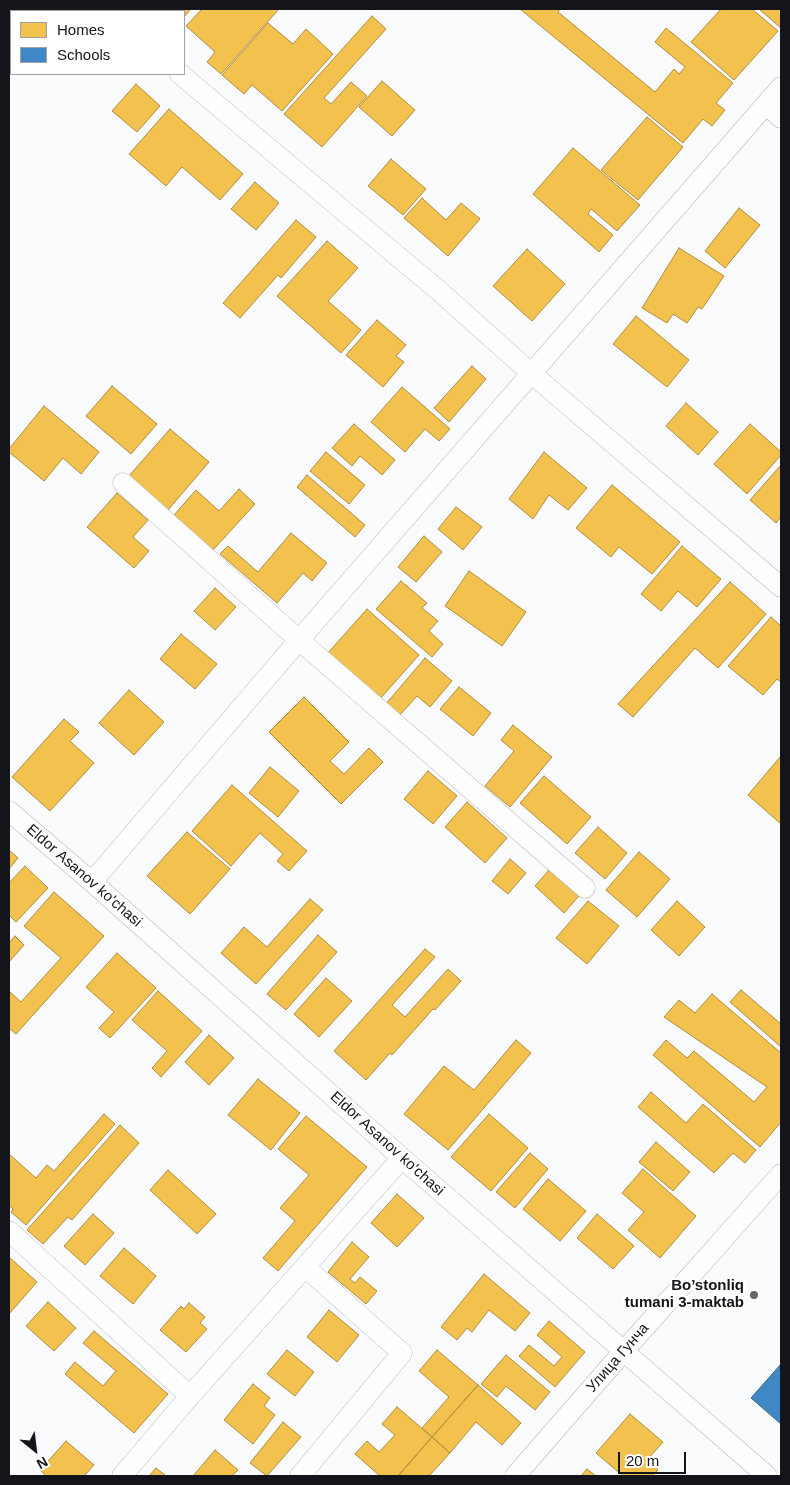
<!DOCTYPE html>
<html>
<head>
<meta charset="utf-8">
<style>
	body { margin:0 }
	#map { position:relative; width:790px; height:1485px; overflow:hidden; background:#fafbfd; font-family:Arial,sans-serif }
	canvas { display:block }
	.frame { position:absolute; inset:0; border:10px solid #13151b; pointer-events:none }
	.legend { position:absolute; left:10px; top:10px; width:175px; height:65px; box-sizing:border-box; background:#fff; border:1px solid #a1a1a4; margin:0; padding:6px 9px; list-style:none; font-size:15px; color:#13151b }
	.legend li { display:flex; align-items:center; gap:10px; height:25px }
	.legend b { width:25px; border:1px solid #a1a1a4 }
	.north { position:absolute; left:10px; top:1425px; width:50px; height:50px; -webkit-text-stroke:4px #fff; paint-order:stroke; rotate:151deg; font-size:14px; font-weight:700; line-height:20px; text-align:center; color:#13151b }
	.north::after { content:''; display:block; margin:auto; width:18px; height:22px; background:#13151b; clip-path:polygon(50% 0,100% 100%,50% 72%,0 100%) }
	.scale { position:absolute; left:618px; top:1452px; width:68px; height:22px; box-sizing:border-box; border:2px solid #13151b; border-top:0; padding-left:6px; font-size:15px; line-height:18px; white-space:nowrap; color:#13151b; -webkit-text-stroke:4px #fff; paint-order:stroke }
</style>
</head>
<body>
<div id="map">
<canvas width="790" height="1485"></canvas>
<div class="frame"></div>
<ul class="legend">
<li><b style="height:14px;background:#f2c14e"></b>Homes</li>
<li><b style="height:14px;background:#3f88c5"></b>Schools</li>
</ul>
<div class="north">N</div>
<div class="scale">20 m</div>
</div>
<script>
const ctx = document.querySelector('canvas').getContext('2d');
ctx.lineJoin = 'round';
function fillPath(path, color) { ctx.fillStyle = color; ctx.fill(path, 'evenodd'); }
const poly = rows => new Path2D(rows.map(r => 'M' + r).join(''));
function stroke(path, color, width, dash) { ctx.strokeStyle = color; ctx.lineWidth = width; ctx.lineCap = dash ? 'butt' : 'round'; ctx.setLineDash(dash || []); ctx.stroke(path); }
function drawText(font, color, halo, rows, align = 'center') {
  ctx.font = font + ' Arial,sans-serif'; ctx.lineWidth = 5; ctx.setLineDash([]); ctx.textBaseline = 'middle'; ctx.strokeStyle = halo; ctx.fillStyle = color; for (const [text, x, y, turn = 0] of rows) {
    ctx.save(); ctx.translate(x, y); ctx.rotate((+turn || 0) * Math.PI / 180); ctx.textAlign = isNaN(turn) ? turn : align; if (halo) ctx.strokeText(text, 0, 0); ctx.fillText(text, 0, 0); ctx.restore();
  }
}
const homes = poly([
	[163,9,191,9,184,17,184,11,166,11,163,9],
	[202,9,279,9,221,74,207,62,215,52,186,26,202,9],
	[520,9,560,9,558,12,655,92,674,69,679,74,685,67,655,42,666,28,733,83,716,103,725,110,712,126,703,119,683,143,520,9],
	[721,9,752,9,778,31,734,80,691,42,721,9],
	[759,9,781,9,781,28,759,9],
	[372,16,386,29,324,98,331,104,351,82,367,96,322,147,284,114,372,16],
	[268,23,293,44,306,29,333,54,282,111,252,85,244,94,222,75,268,23],
	[11,30,11,48,9,45,9,33,11,30],
	[382,81,415,110,392,136,359,107,382,81],
	[136,84,160,106,137,132,112,111,136,84],
	[169,109,243,174,220,200,182,167,166,186,129,154,169,109],
	[647,117,683,147,638,200,601,170,647,117],
	[573,148,640,205,617,231,591,209,588,214,613,235,599,252,533,194,573,148],
	[391,159,426,189,403,215,368,186,391,159],
	[255,182,279,203,256,230,231,209,255,182],
	[422,198,446,220,461,203,480,219,448,256,404,218,422,198],
	[739,208,760,225,725,268,705,251,739,208],
	[296,220,316,237,281,278,278,275,240,318,223,303,296,220],
	[327,241,358,268,328,301,361,330,341,353,277,296,327,241],
	[679,248,724,276,702,309,698,307,687,323,673,314,667,323,642,308,679,248],
	[527,249,565,284,532,321,493,286,527,249],
	[636,316,689,360,667,387,613,344,636,316],
	[377,320,406,345,396,356,404,362,383,387,346,355,377,320],
	[472,366,486,379,449,422,434,408,472,366],
	[112,386,157,424,131,454,86,416,112,386],
	[402,387,450,429,439,441,425,429,405,452,371,422,402,387],
	[686,403,718,432,698,455,666,426,686,403],
	[44,406,99,452,81,474,63,458,44,481,9,452,9,449,44,406],
	[354,424,395,460,382,475,360,456,352,466,332,448,354,424],
	[750,424,781,452,781,455,747,494,714,464,750,424],
	[170,429,209,462,168,510,129,476,170,429],
	[326,452,365,485,349,504,310,471,326,452],
	[544,452,587,488,568,510,549,495,533,519,509,499,544,452],
	[781,465,781,517,776,523,750,500,781,465],
	[307,475,365,525,355,537,297,487,307,475],
	[612,485,680,542,652,574,619,547,611,557,576,528,612,485],
	[239,489,255,504,213,550,174,515,196,490,219,511,239,489],
	[117,493,148,520,133,537,149,551,134,568,87,527,117,493],
	[456,507,482,527,463,550,438,529,456,507],
	[291,533,327,563,312,581,303,573,277,603,220,554,228,546,258,572,291,533],
	[424,536,442,552,416,582,398,567,424,536],
	[682,546,721,579,697,607,678,591,661,611,641,594,682,546],
	[469,571,526,612,502,646,445,606,469,571],
	[401,581,427,603,422,608,438,621,429,631,443,644,432,657,376,609,401,581],
	[730,582,766,614,718,668,695,648,633,717,618,704,730,582],
	[215,588,236,607,215,630,194,611,215,588],
	[367,609,419,655,379,700,327,654,367,609],
	[771,617,781,626,781,682,777,679,763,695,728,666,771,617],
	[181,634,217,664,195,689,160,659,181,634],
	[425,658,452,681,430,707,417,696,399,716,385,705,425,658],
	[459,687,491,713,473,736,440,709,459,687],
	[129,690,164,722,134,755,99,723,129,690],
	[304,697,349,742,330,761,344,774,369,748,383,762,341,804,269,732,304,697],
	[64,719,79,732,70,741,94,763,50,811,12,777,64,719],
	[513,725,552,757,510,807,485,786,514,751,501,740,513,725],
	[781,756,781,824,748,795,781,756],
	[270,767,299,791,278,817,249,793,270,767],
	[428,771,457,796,433,824,404,799,428,771],
	[544,776,591,817,567,844,520,803,544,776],
	[232,785,307,851,289,871,277,861,283,854,260,833,231,866,192,831,232,785],
	[467,802,507,838,485,863,445,827,467,802],
	[598,827,627,853,605,879,575,853,598,827],
	[187,832,230,869,190,914,147,876,187,832],
	[9,850,18,858,9,869,9,850],
	[639,852,670,879,637,917,606,890,639,852],
	[510,859,526,873,508,894,492,881,510,859],
	[25,866,48,888,16,922,9,915,9,883,25,866],
	[549,870,579,896,564,913,535,886,549,870],
	[54,892,104,936,16,1034,9,1028,9,991,21,1002,61,958,24,926,54,892],
	[310,899,323,910,256,984,221,953,244,927,267,947,310,899],
	[588,901,619,926,587,964,556,938,588,901],
	[677,901,705,927,679,956,651,930,677,901],
	[318,935,337,952,286,1010,267,994,318,935],
	[15,936,24,945,9,962,9,943,15,936],
	[425,949,435,957,392,1005,405,1017,448,969,461,981,435,1010,433,1009,392,1055,390,1053,366,1080,334,1051,425,949],
	[117,953,156,988,110,1038,99,1028,114,1012,86,987,117,953],
	[326,978,352,1001,319,1037,294,1014,326,978],
	[741,990,781,1024,781,1047,730,1002,741,990],
	[158,991,202,1031,161,1077,152,1068,167,1051,132,1020,158,991],
	[712,994,781,1053,781,1122,760,1147,653,1055,666,1040,687,1058,694,1051,754,1102,767,1087,664,1017,679,1000,695,1013,712,994],
	[209,1035,234,1058,209,1085,185,1062,209,1035],
	[516,1040,531,1053,448,1150,404,1114,444,1066,474,1090,516,1040],
	[258,1079,300,1113,271,1150,228,1115,258,1079],
	[651,1092,686,1123,703,1104,756,1150,745,1163,733,1153,714,1173,638,1107,651,1092],
	[104,1114,115,1124,26,1225,11,1212,13,1209,9,1205,9,1154,36,1178,47,1165,54,1171,104,1114],
	[489,1114,528,1148,491,1191,451,1157,489,1114],
	[306,1116,367,1167,278,1271,263,1258,295,1221,280,1208,309,1175,278,1149,306,1116],
	[120,1125,139,1143,72,1220,68,1217,43,1244,27,1230,120,1125],
	[656,1142,690,1172,673,1191,639,1162,656,1142],
	[530,1153,548,1169,515,1208,496,1192,530,1153],
	[643,1169,696,1216,660,1258,628,1230,644,1212,622,1193,643,1169],
	[168,1170,216,1214,197,1234,150,1190,168,1170],
	[548,1179,586,1211,560,1241,523,1209,548,1179],
	[397,1194,424,1218,397,1247,371,1223,397,1194],
	[93,1214,114,1233,85,1265,64,1246,93,1214],
	[597,1214,634,1246,613,1269,577,1238,597,1214],
	[352,1242,369,1257,350,1279,355,1283,360,1277,377,1291,366,1304,328,1272,352,1242],
	[124,1248,156,1276,133,1304,100,1276,124,1248],
	[9,1257,37,1282,9,1314,9,1257],
	[484,1274,530,1313,515,1331,489,1310,472,1332,467,1328,457,1340,441,1327,484,1274],
	[48,1302,76,1328,54,1351,26,1326,48,1302],
	[189,1303,205,1317,200,1323,207,1329,186,1352,160,1330,181,1306,184,1309,189,1303],
	[329,1310,359,1335,337,1362,307,1337,329,1310],
	[549,1321,585,1352,555,1387,519,1356,529,1345,554,1366,562,1357,537,1335,549,1321],
	[94,1331,168,1394,134,1433,65,1374,75,1362,103,1386,116,1371,83,1343,94,1331],
	[287,1350,314,1372,295,1396,267,1374,287,1350],
	[437,1350,478,1385,432,1437,422,1428,449,1397,419,1371,437,1350],
	[506,1355,550,1392,535,1410,506,1386,497,1397,481,1384,506,1355],
	[253,1384,270,1398,264,1406,275,1415,253,1444,224,1420,253,1384],
	[478,1385,521,1423,502,1445,476,1422,450,1453,432,1437,478,1385],
	[397,1407,432,1437,398,1476,380,1476,355,1454,367,1441,379,1452,395,1435,382,1424,397,1407],
	[630,1414,663,1442,647,1460,658,1470,652,1476,623,1476,596,1453,630,1414],
	[283,1422,301,1437,267,1476,250,1463,283,1422],
	[432,1437,450,1453,429,1476,398,1476,432,1437],
	[66,1441,94,1465,84,1476,46,1476,40,1470,66,1441],
	[215,1450,238,1470,232,1476,193,1476,215,1450],
	[156,1468,166,1476,149,1476,156,1468],
	[587,1469,596,1476,581,1476,587,1469]
]);
fillPath(homes, '#f2c14e');
stroke(homes, '#af8d3f', 1);
const schools = poly([
	[781,1364,781,1424,751,1398,781,1364]
]);
fillPath(schools, '#3f88c5');
stroke(schools, '#326692', 1);
const street = poly([
	[102,9,105,11],
	[180,74,438,290,532,374,781,587],
	[766,104,781,118],
	[123,483,299,640,585,888],
	[9,811,92,882,402,1158,767,1476],
	[92,882,299,640,781,87],
	[9,1231,190,1396],
	[122,1476,190,1396,402,1158],
	[300,1476,402,1353,305,1267],
	[515,1476,623,1352,781,1174]
]);
stroke(street, '#b5b7bb', 21);
stroke(street, '#fefeff', 20);
for (const [x, y, r, color] of [
	[754,1295,5,"#64666a"]
]) { const dot = new Path2D(); dot.arc(x, y, r, 0, 2 * Math.PI); ctx.fillStyle = color; ctx.fill(dot); stroke(dot, '#fff', 2); }
drawText('15px', '#13151b', '#fff', [
	["Eldor Asanov ko'chasi",84,876,41],
	["Eldor Asanov ko'chasi",387,1144,42],
	["Улица Гунча",618,1358,-49]
]);
drawText('bold 15px', '#13151b', '#fff', [
	["Bo’stonliq",744,1286],
	["tumani 3-maktab",744,1303]
], 'right');
</script>
</body>
</html>
